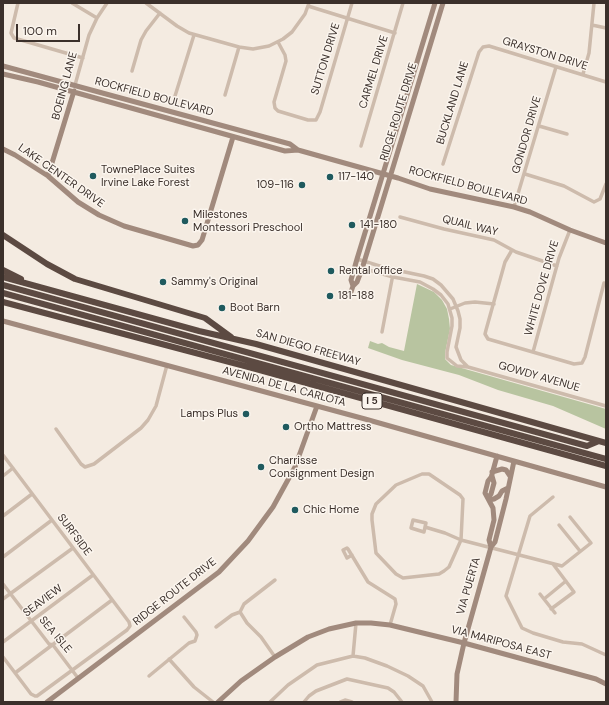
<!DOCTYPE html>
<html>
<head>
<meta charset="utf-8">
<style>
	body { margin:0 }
	#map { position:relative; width:609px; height:705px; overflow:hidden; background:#f4ebe1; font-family:"DM Sans",sans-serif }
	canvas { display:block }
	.frame { position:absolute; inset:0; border:4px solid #3b302b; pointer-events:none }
	.scale { position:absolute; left:16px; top:24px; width:64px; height:18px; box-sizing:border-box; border:2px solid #3b302b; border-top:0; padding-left:5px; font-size:12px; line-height:14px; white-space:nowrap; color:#3b302b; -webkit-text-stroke:3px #fbf5ee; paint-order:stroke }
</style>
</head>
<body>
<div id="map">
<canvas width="609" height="705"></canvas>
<div class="frame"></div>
<div class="scale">100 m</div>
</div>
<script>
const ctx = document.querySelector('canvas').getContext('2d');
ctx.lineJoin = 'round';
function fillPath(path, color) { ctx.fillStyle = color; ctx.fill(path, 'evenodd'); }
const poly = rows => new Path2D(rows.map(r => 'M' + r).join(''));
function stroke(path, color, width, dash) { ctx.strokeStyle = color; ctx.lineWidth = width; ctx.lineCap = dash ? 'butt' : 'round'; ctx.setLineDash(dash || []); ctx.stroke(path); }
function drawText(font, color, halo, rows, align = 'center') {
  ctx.font = font + ' "DM Sans",sans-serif'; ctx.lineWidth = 3; ctx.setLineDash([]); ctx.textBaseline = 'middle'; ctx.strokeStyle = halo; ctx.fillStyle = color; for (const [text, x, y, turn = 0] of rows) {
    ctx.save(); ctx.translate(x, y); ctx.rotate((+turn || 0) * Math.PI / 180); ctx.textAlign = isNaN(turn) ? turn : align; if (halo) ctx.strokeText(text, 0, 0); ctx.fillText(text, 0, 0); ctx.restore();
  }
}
fillPath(poly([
	[417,284,434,292,442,300,447,309,449,319,450,329,445,353,445,359,451,365,606,409,606,429,553,406,498,390,459,375,402,360,368,348,370,341,378,344,382,343,389,347,404,351]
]), '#b8c4a0');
stroke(poly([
	[18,3,11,33,14,38,83,58],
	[72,3,97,18],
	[146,3,177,26,189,33,239,47,253,49,269,46,283,39,292,32,305,14,309,3],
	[308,6,395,33],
	[592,25,606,28],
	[278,42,285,55,286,61,274,102,275,108,278,111,308,120,316,120,320,112,352,3],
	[132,71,141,40,146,31,160,13],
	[583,74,589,53,594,3],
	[75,85,89,35,97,18,107,3],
	[225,95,239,47],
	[175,96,194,35],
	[539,126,567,134],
	[361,146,403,3],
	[443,164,479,52,483,47,489,46,606,82],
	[525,174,564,186,594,202,600,199,606,184],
	[514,207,556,67],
	[400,217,444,229,494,240,516,252,557,266],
	[512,250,505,262,486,330,485,334,488,339,574,364,582,363,585,357,604,283],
	[357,259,386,268,424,276,433,279,441,285,453,299,458,311,460,319,460,328,456,347,461,360,468,367],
	[355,266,393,277,420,282,433,289,441,295,448,304,452,318,452,326,447,352,447,358,457,366,468,367,606,406],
	[450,309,465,303,475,302,494,304],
	[382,332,394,269],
	[533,352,559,258,570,230],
	[56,429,81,464,85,467,94,464,141,428,148,420,156,406,167,365],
	[3,455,129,622,130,626,127,630,37,696,35,696,31,694,3,657],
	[422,474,429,474,460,495,463,499,461,540,449,567,444,571,439,574,403,578,396,574,376,553,372,520,372,514,376,504,396,485,422,474],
	[3,476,13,468],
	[553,497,530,516,506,596,522,628,533,633,563,642,582,644,606,655],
	[3,516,32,494],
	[559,525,580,551],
	[425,527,426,523,413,520,411,528,424,532,425,527,445,533,461,540,562,566,591,543,570,517],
	[352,555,347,558,343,550,347,548,348,549,368,582,395,599,396,604,390,625],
	[3,557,52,520],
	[3,584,49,644,53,645,78,678],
	[540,594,555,613],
	[3,599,73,548],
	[544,599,566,581],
	[551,609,574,592,553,564],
	[240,612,247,623,261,637,275,657],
	[216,627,232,615,240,612,244,604,275,580],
	[3,642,93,575],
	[353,656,356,623],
	[169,659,194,687,213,702],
	[15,673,112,600],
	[149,676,189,643,195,641,197,635,196,632,184,617],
	[270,702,288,685,317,665,353,656,365,658,387,666,408,676,423,686,432,702],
	[304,702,309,696,316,691,347,679,388,688,394,692,402,702],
	[340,702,345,700,352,702]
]), '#cdbbac', 3.5);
stroke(poly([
	[3,66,290,144,298,150],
	[3,74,38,82,285,151,298,150,398,178,430,189,514,207,530,212,570,230,606,243],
	[3,149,15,155,48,176,78,202,99,215,124,226,193,246,198,245,202,240,233,137],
	[48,176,74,91],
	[353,286,357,282,362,269,443,3],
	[351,292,353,286,351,280,357,259,435,3],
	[3,321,365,419,606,487],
	[492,472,502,469,506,470,510,476],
	[491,478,497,456],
	[488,498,491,494,494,483,492,476],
	[489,500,494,499,499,496,502,491,508,488],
	[491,547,489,540,494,520,493,508,485,493,488,481,492,476],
	[47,702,219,572,248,541,273,507,295,467,317,406],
	[218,702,241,681,275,657,308,637,329,629,356,623,371,623,390,625,464,643,596,679,606,684],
	[456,702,457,674,464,643,491,547,495,542,506,499,514,461]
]), '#a18a7d', 5);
stroke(poly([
	[3,235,47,264,75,279,205,318,231,337],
	[3,270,21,279],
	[3,277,199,331,256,344,606,443],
	[3,285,587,446,599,441],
	[3,293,606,459],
	[3,302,256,369,606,466]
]), '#5c4a42', 6);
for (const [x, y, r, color] of [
	[93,176,4,"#1f5a5e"],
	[330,177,4,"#1f5a5e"],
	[302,185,4,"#1f5a5e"],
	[185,221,4,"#1f5a5e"],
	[352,225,4,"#1f5a5e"],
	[331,271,4,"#1f5a5e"],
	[163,282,4,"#1f5a5e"],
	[330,296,4,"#1f5a5e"],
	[222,308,4,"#1f5a5e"],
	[246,414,4,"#1f5a5e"],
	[286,427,4,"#1f5a5e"],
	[261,467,4,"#1f5a5e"],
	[295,510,4,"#1f5a5e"]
]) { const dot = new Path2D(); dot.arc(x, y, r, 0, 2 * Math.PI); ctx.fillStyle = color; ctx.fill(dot); stroke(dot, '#fbf5ee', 1.5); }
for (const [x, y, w] of [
	[372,401,20]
]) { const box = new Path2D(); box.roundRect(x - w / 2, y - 8, w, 16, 3); ctx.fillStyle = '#fbf5ee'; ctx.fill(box); stroke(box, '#3b302b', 1); }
drawText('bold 10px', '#3b302b', null, [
	["I 5",372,401]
]);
drawText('11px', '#3b302b', '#fbf5ee', [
	["GRAYSTON DRIVE",545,54,17],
	["SUTTON DRIVE",326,59,-73],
	["CARMEL DRIVE",374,72,-73],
	["BOEING LANE",65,86,-75],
	["ROCKFIELD BOULEVARD",154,97,15],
	["BUCKLAND LANE",453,103,-73],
	["RIDGE ROUTE DRIVE",399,112,-73],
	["GONDOR DRIVE",527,135,-74],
	["LAKE CENTER DRIVE",61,176,35],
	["ROCKFIELD BOULEVARD",468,186,15],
	["QUAIL WAY",470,226,14],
	["WHITE DOVE DRIVE",542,288,-74],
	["SAN DIEGO FREEWAY",308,348,16],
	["GOWDY AVENUE",539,377,16],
	["AVENIDA DE LA CARLOTA",284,387,15],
	["SURFSIDE",74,535,53],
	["VIA PUERTA",469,586,-74],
	["RIDGE ROUTE DRIVE",175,592,-38],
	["SEAVIEW",43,601,-37],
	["SEA ISLE",55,635,50],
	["VIA MARIPOSA EAST",501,643,15]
]);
drawText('11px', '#3b302b', '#fbf5ee', [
	["TownePlace Suites",101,170],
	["Irvine Lake Forest",101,183],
	["117-140",338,177],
	["109-116",294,185,"right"],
	["Milestones",193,215],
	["Montessori Preschool",193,228],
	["141-180",360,225],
	["Rental office",339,271],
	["Sammy's Original",171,282],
	["181-188",338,296],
	["Boot Barn",230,308],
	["Lamps Plus",238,414,"right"],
	["Ortho Mattress",294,427],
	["Charrisse",269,461],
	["Consignment Design",269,474],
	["Chic Home",303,510]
], 'left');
</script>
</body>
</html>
